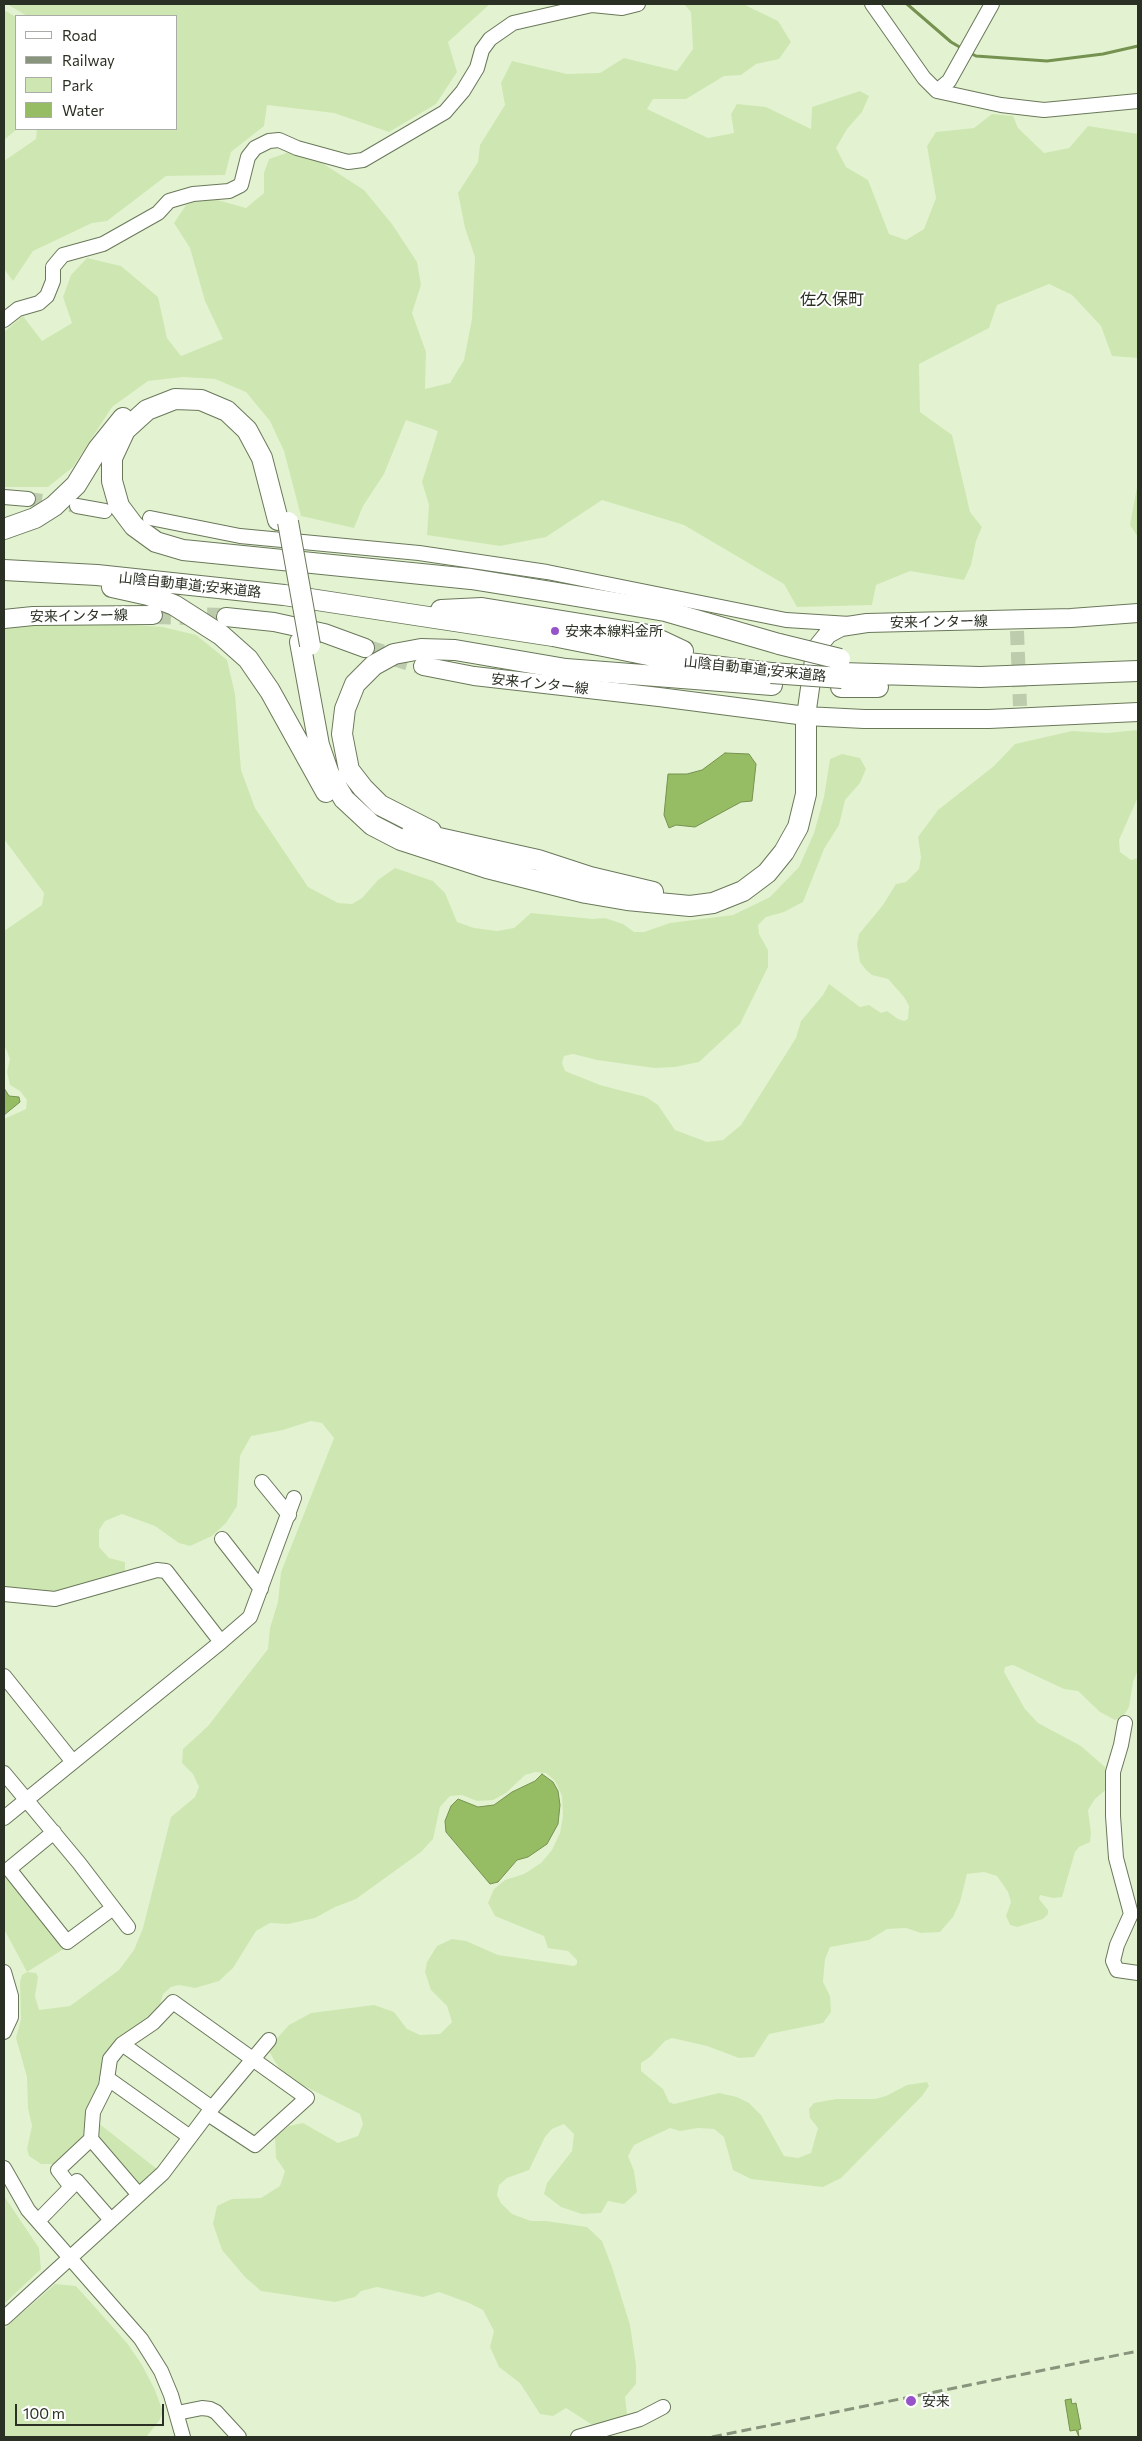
<!DOCTYPE html>
<html>
<head>
<meta charset="utf-8">
<style>
	body { margin:0 }
	#map { position:relative; width:1142px; height:2441px; overflow:hidden; background:#e3f3d1; font-family:Commissioner,sans-serif }
	canvas { display:block }
	.frame { position:absolute; inset:0; border:5px solid #2a3023; pointer-events:none }
	.legend { position:absolute; left:15px; top:15px; width:162px; height:115px; box-sizing:border-box; background:#fff; border:1px solid #aaaca7; margin:0; padding:6px 9px; list-style:none; font-size:15px; color:#2a3023 }
	.legend li { display:flex; align-items:center; gap:10px; height:25px }
	.legend b { width:25px; border:1px solid #aaaca7 }
	.scale { position:absolute; left:15px; top:2404px; width:149px; height:22px; box-sizing:border-box; border:2px solid #2a3023; border-top:0; padding-left:6px; font-size:15px; line-height:18px; white-space:nowrap; color:#2a3023; -webkit-text-stroke:4px #fff; paint-order:stroke }
</style>
</head>
<body>
<div id="map">
<canvas width="1142" height="2441"></canvas>
<div class="frame"></div>
<ul class="legend">
<li><b style="height:6px;background:#fff"></b>Road</li>
<li><b style="height:6px;background:#89947c"></b>Railway</li>
<li><b style="height:14px;background:#cee7b2"></b>Park</li>
<li><b style="height:14px;background:#96bc64"></b>Water</li>
</ul>
<div class="scale">100 m</div>
</div>
<script>
const ctx = document.querySelector('canvas').getContext('2d');
ctx.lineJoin = 'round';
function fillPath(path, color) { ctx.fillStyle = color; ctx.fill(path, 'evenodd'); }
const poly = rows => new Path2D(rows.map(r => 'M' + r).join(''));
function stroke(path, color, width, dash) { ctx.strokeStyle = color; ctx.lineWidth = width; ctx.lineCap = dash ? 'butt' : 'round'; ctx.setLineDash(dash || []); ctx.stroke(path); }
function drawText(font, color, halo, rows, align = 'center') {
  ctx.font = font + ' Commissioner,"Noto Sans JP",sans-serif'; ctx.lineWidth = 4; ctx.setLineDash([]); ctx.textBaseline = 'middle'; ctx.strokeStyle = halo; ctx.fillStyle = color; for (const [text, x, y, turn = 0] of rows) {
    ctx.save(); ctx.translate(x, y); ctx.rotate((+turn || 0) * Math.PI / 180); ctx.textAlign = isNaN(turn) ? turn : align; if (halo) ctx.strokeText(text, 0, 0); ctx.fillText(text, 0, 0); ctx.restore();
  }
}
fillPath(poly([
	[7,4,490,4,448,42,457,72,436,104,389,132,334,113,267,105,264,126,231,152,225,175,166,176,107,221,92,223,33,251,13,281,4,269,4,161,36,139,37,129,176,129,176,16,27,16],
	[684,4,743,4,778,21,791,42,779,59,756,64,741,75,724,76,686,99,653,99,647,109,708,138,734,133,731,114,737,104,766,107,811,129,812,107,860,91,869,96,862,112,847,129,836,148,846,167,868,180,889,234,906,240,924,229,936,198,927,146,936,132,974,128,992,114,1013,116,1018,128,1044,153,1069,148,1088,126,1138,134,1138,358,1112,356,1101,326,1072,295,1049,284,997,305,989,328,919,364,920,412,952,435,970,512,982,527,976,541,971,565,964,580,910,571,876,585,872,605,797,607,784,584,684,525,602,500,546,537,500,546,427,535,429,505,422,482,438,431,406,420,384,474,363,506,354,528,301,516,284,451,270,421,246,392,215,379,183,377,148,381,112,407,73,467,48,487,4,487,4,332,23,316,42,341,72,323,63,297,71,275,87,258,121,266,158,297,167,338,181,356,223,339,205,301,190,248,174,223,186,205,207,197,246,208,264,193,264,173,269,159,289,152,319,161,364,190,392,224,417,262,421,285,412,313,426,352,425,389,450,383,464,360,472,319,475,257,465,228,458,193,478,162,480,145,505,105,501,83,512,61,567,74,600,73,624,58,677,71,693,49,691,12],
	[4,10,16,17,17,129,4,140],
	[1138,482,1138,537,1130,525],
	[117,624,163,627,196,635,227,660,235,694,241,770,255,808,308,887,338,903,352,904,362,898,378,880,395,868,433,881,445,893,457,922,474,928,497,931,514,928,531,913,593,919,605,918,623,924,634,932,644,932,670,923,733,915,770,897,799,867,814,833,824,797,830,759,842,754,860,758,866,769,860,783,845,800,839,825,824,849,803,902,784,912,766,917,758,925,759,934,768,950,768,967,740,1024,699,1062,675,1067,654,1068,597,1060,573,1054,564,1056,562,1063,565,1071,600,1085,646,1097,658,1105,675,1130,707,1142,723,1140,741,1125,796,1038,801,1021,823,995,829,984,860,1007,869,1005,881,1013,887,1011,898,1019,904,1021,908,1019,909,1006,904,997,888,979,872,975,866,970,860,962,857,944,859,934,883,905,896,884,906,882,919,869,921,857,918,837,938,810,994,766,1015,744,1072,731,1107,733,1138,730,1138,797,1119,840,1120,852,1131,860,1138,858,1138,1670,1133,1682,1129,1707,1124,1715,1115,1720,1100,1712,1078,1691,1064,1689,1013,1665,1005,1667,1004,1672,1025,1709,1038,1723,1081,1746,1105,1767,1109,1787,1095,1799,1088,1810,1091,1833,1090,1842,1079,1847,1075,1852,1062,1897,1053,1898,1040,1895,1039,1899,1048,1910,1048,1914,1043,1919,1017,1927,1010,1925,1006,1916,1011,1902,1008,1892,997,1876,984,1872,967,1874,960,1902,953,1917,940,1932,921,1933,906,1928,887,1929,869,1940,830,1947,825,1959,823,1982,830,1996,831,2012,823,2023,769,2034,754,2057,739,2058,707,2046,672,2038,665,2041,650,2057,641,2063,641,2071,663,2089,669,2102,674,2104,719,2093,737,2097,749,2103,761,2115,784,2156,798,2158,811,2153,818,2128,810,2118,809,2109,814,2103,836,2099,875,2099,886,2096,907,2085,927,2082,929,2086,922,2096,841,2178,823,2187,751,2179,733,2170,724,2137,714,2129,698,2128,680,2131,670,2128,634,2145,628,2156,634,2171,637,2192,624,2204,608,2201,601,2213,582,2214,561,2207,544,2194,547,2183,572,2151,574,2134,564,2124,552,2129,545,2137,529,2170,507,2178,499,2185,497,2195,501,2203,512,2214,531,2221,546,2221,587,2227,602,2241,612,2267,630,2325,636,2365,636,2384,625,2397,627,2414,609,2423,591,2424,566,2408,553,2416,540,2414,520,2383,499,2367,490,2347,494,2331,483,2310,469,2303,439,2292,423,2297,377,2287,361,2291,355,2297,335,2302,261,2291,245,2277,222,2250,213,2224,217,2206,232,2199,261,2198,280,2186,285,2171,276,2158,275,2137,289,2126,303,2123,338,2143,358,2136,363,2124,360,2114,294,2081,279,2068,270,2053,270,2046,289,2025,311,2013,374,2005,394,2012,407,2029,420,2035,440,2034,452,2022,447,2006,431,1990,425,1972,427,1962,437,1946,452,1939,466,1941,498,1955,574,1966,577,1964,577,1960,568,1951,548,1948,544,1936,495,1916,488,1903,494,1889,505,1880,524,1874,541,1863,552,1850,560,1833,563,1816,562,1796,555,1781,546,1773,535,1772,525,1775,506,1793,493,1800,477,1801,462,1795,450,1796,440,1807,433,1839,421,1852,356,1899,335,1907,315,1918,288,1924,270,1923,256,1931,233,1968,219,1981,195,1988,179,1985,171,1987,163,1994,158,2011,112,2050,98,2081,98,2091,87,2117,82,2142,57,2164,41,2164,29,2156,27,2149,32,2126,28,2108,27,2077,16,2038,21,2019,20,1982,22,1975,27,1972,4,1929,4,1867,67,1947,27,1972,36,1973,38,1977,35,1996,39,2010,70,2006,119,1970,134,1950,143,1928,171,1817,195,1797,199,1787,193,1774,182,1763,183,1749,208,1726,268,1649,270,1628,278,1602,281,1572,334,1438,322,1423,311,1421,283,1430,251,1436,240,1456,237,1506,226,1523,212,1536,190,1546,179,1543,155,1526,122,1514,105,1521,99,1530,99,1547,109,1558,125,1562,125,1572,60,1591,46,1593,4,1590,4,1119,26,1109,27,1100,20,1091,10,1085,7,1072,10,1059,4,1044,4,931,42,905,44,893,4,839,4,629,35,625],
	[97,2122,157,2169,158,2172,138,2186,95,2138],
	[4,2196,39,2248,41,2269,4,2304],
	[55,2284,76,2286,127,2343,142,2365,155,2390,163,2412,159,2421,146,2437,4,2437,4,2329]
]), '#cee7b2');
const water = poly([
	[725,753,749,754,756,764,752,801,741,802,695,827,676,825,669,828,664,815,668,774,687,774,702,770,725,753],
	[4,1088,9,1096,19,1097,20,1102,4,1115,4,1088],
	[542,1774,553,1782,558,1791,560,1805,558,1824,547,1844,528,1857,517,1860,498,1882,490,1884,446,1832,445,1821,451,1806,458,1799,478,1807,494,1805,512,1792,535,1781,542,1774],
	[1071,2399,1072,2404,1076,2403,1081,2429,1078,2430,1079,2437,1076,2430,1070,2431,1065,2400,1071,2399]
]);
fillPath(water, '#96bc64');
stroke(water, '#769250', 1);
stroke(poly([
	[907,4,951,42,963,49],
	[970,53,976,56,1047,61,1103,54,1138,46]
]), '#769250', 3);
stroke(poly([
	[28,499,77,506],
	[1017,631,1020,706]
]), '#beccae', 14, [14, 7]);
stroke(poly([
	[153,615,226,617],
	[365,648,423,666]
]), '#beccae', 18, [18, 9]);
const minor = poly([
	[872,4,924,78,937,91,1001,105,1044,110,1138,101],
	[937,91,949,81,992,4],
	[4,320,18,309,39,303,47,296,53,281,53,267,63,255,103,244,158,213,169,201,193,194,229,191,241,185,248,157,255,148,269,141,279,140,297,148,348,162,363,160,445,112,463,91,477,68,482,50,490,39,513,23,592,5,622,8,638,4],
	[4,497,28,499],
	[77,506,105,511],
	[150,518,240,536,419,553,547,572,786,620,850,624],
	[262,1482,289,1515],
	[222,1539,261,1589],
	[4,1594,55,1599,157,1570,166,1571,221,1642,250,1617,294,1498],
	[4,1676,73,1762],
	[1125,1723,1121,1745,1113,1772,1113,1816,1116,1858,1131,1914,1117,1945,1113,1961,1117,1970,1138,1973],
	[4,1773,79,1863,128,1927],
	[4,1818,221,1642],
	[54,1832,9,1869,67,1942,113,1908],
	[4,1972,11,1996,11,2017,4,2032],
	[122,2044,153,2023,173,2002,307,2098,255,2145,208,2114],
	[107,2078,190,2137],
	[91,2139,139,2195],
	[4,2168,28,2210,141,2339,161,2371,171,2395,183,2437],
	[71,2187,58,2170,91,2139,93,2112,106,2086,110,2059,122,2044,212,2108],
	[38,2221,77,2181,111,2220],
	[4,2318,163,2173,212,2108,269,2040],
	[177,2413,202,2408,210,2409,216,2412,239,2437],
	[578,2437,640,2419,663,2407]
]);
const major = poly([
	[226,617,274,622,324,633,365,648],
	[4,619,33,616,153,615],
	[423,666,474,676,659,697,806,716,864,719,989,719,1138,712],
	[806,716,814,660,819,645,828,634,841,627,867,623,1071,618,1138,613]
]);
const highway = poly([
	[278,520,262,458,247,430,227,411,201,400,175,399,147,410,125,430,112,458,112,481,119,506,134,526,156,542,183,550,471,579,552,592,665,611,779,644],
	[4,529,35,518,54,506,76,485,98,449,123,418],
	[4,570,97,575,284,595,553,636,688,663,771,673],
	[112,587,148,595,174,605,221,635,248,659,270,691,326,792],
	[441,610,482,608,649,635,683,651],
	[300,642,319,745,329,774,344,799,372,825,401,840,487,868,586,893,627,900,690,906,713,903,743,891,767,873,784,852,798,827,806,794,806,716],
	[841,673,980,677,1138,671],
	[841,687,878,687],
	[431,831,380,805,363,788,349,770,342,734,345,709,355,684,374,665,394,654,421,649,455,650,566,669,772,685],
	[412,832,538,860,590,877,653,892]
]);
stroke(minor, '#6a785a', 16);
stroke(major, '#6a785a', 20);
stroke(highway, '#6a785a', 22);
stroke(minor, '#fff', 14);
stroke(major, '#fff', 18);
stroke(highway, '#fff', 20);
stroke(poly([
	[712,2437,1138,2351]
]), '#89947c', 3, [10, 5]);
const highwayBridge = poly([
	[288,522,310,645],
	[779,644,840,659],
	[771,673,842,678]
]);
stroke(highwayBridge, '#6a785a', 22, []);
stroke(highwayBridge, '#fff', 20);
for (const [x, y, r, color] of [
	[555,631,5,"#9754c9"],
	[911,2401,6,"#9754c9"]
]) { const dot = new Path2D(); dot.arc(x, y, r, 0, 2 * Math.PI); ctx.fillStyle = color; ctx.fill(dot); stroke(dot, '#fff', 2); }
drawText('14px', '#2a3023', '#fff', [
	["山陰自動車道;安来道路",190,585,6],
	["安来インター線",79,616,-1],
	["安来インター線",939,622,-1],
	["山陰自動車道;安来道路",755,669,6],
	["安来インター線",540,684,6]
]);
drawText('14px', '#2a3023', '#fff', [
	["安来本線料金所",565,631],
	["安来",922,2401]
], 'left');
drawText('16px', '#2a3023', '#fff', [
	["佐久保町",832,300]
]);
</script>
</body>
</html>
